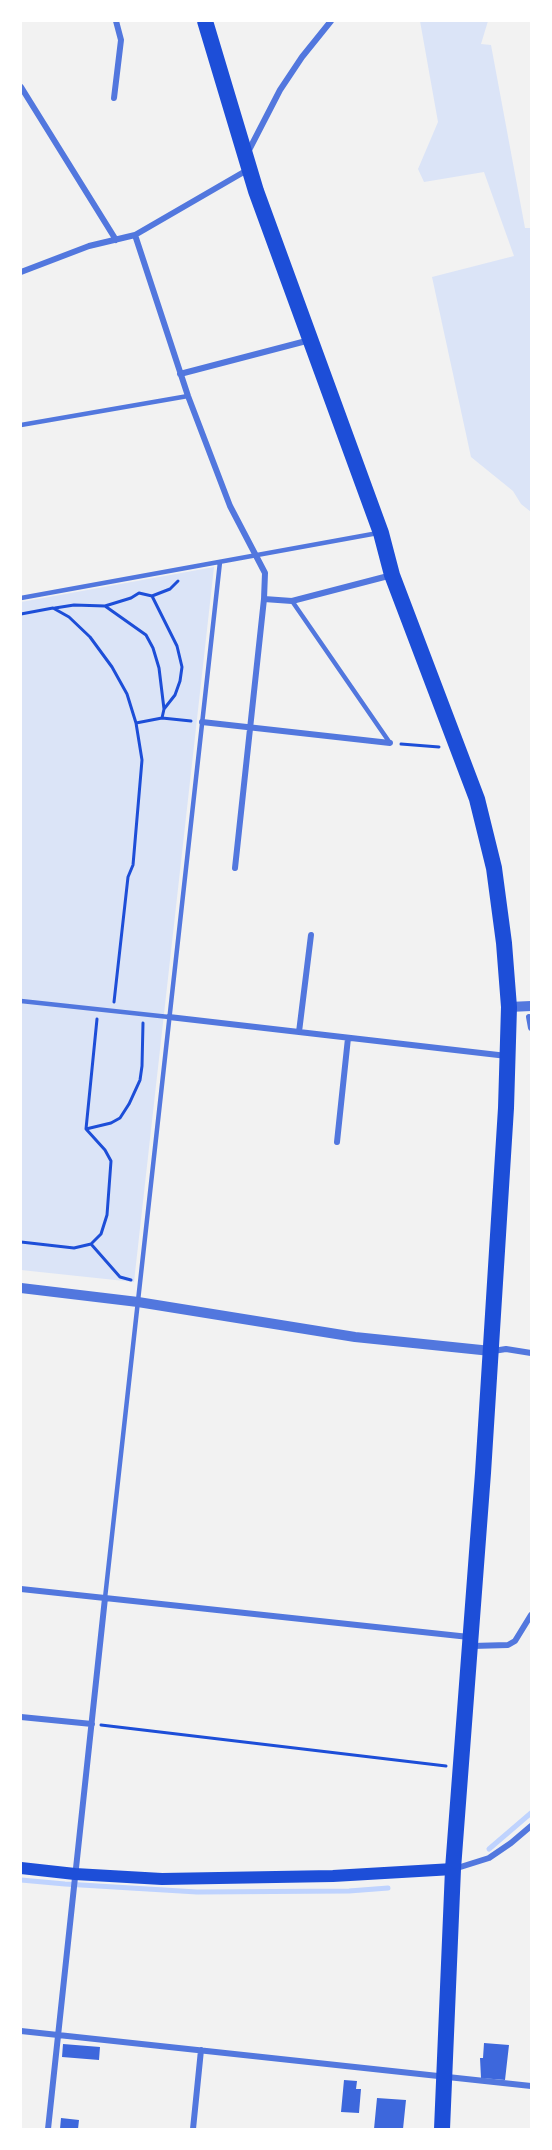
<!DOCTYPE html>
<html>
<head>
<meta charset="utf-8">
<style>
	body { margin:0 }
	#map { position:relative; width:552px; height:2150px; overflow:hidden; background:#f2f2f2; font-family:Montserrat,sans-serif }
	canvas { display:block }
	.frame { position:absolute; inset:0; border:22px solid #fff; pointer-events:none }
</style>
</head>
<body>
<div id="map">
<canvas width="552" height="2150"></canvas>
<div class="frame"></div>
</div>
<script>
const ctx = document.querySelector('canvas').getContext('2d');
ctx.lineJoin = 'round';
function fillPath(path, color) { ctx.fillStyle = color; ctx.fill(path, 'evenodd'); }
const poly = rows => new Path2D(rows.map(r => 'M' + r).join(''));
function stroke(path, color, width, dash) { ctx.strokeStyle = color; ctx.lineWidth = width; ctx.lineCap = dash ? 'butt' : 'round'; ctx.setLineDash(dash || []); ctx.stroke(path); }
fillPath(poly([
	[420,21,488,21,481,44,491,45,525,228,531,228,531,512,521,504,513,491,471,457,432,277,514,256,484,172,424,182,418,169,438,122],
	[214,567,134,1282,21,1270,21,602]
]), '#dbe4f7');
stroke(poly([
	[489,1849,531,1813],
	[21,1880,65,1884,197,1892,349,1891,388,1888]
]), '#bfd3fe', 5);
fillPath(poly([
	[484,2043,509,2045,505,2080,481,2078,480,2058,483,2058],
	[63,2044,100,2047,99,2060,62,2057],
	[344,2080,357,2081,356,2089,361,2089,359,2113,341,2112],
	[377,2098,406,2100,403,2129,374,2129],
	[61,2118,79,2120,78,2129,60,2129]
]), '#3d67dc');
stroke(poly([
	[152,596,170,589,178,581],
	[105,606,146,635,153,648,159,668,164,709],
	[55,608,74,605,105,606,131,598,139,593,152,596,177,646,182,667,180,681,175,695,164,709,162,718],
	[21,614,53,608,69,617,90,637,112,667,127,694,136,723,142,760,133,865,128,877,114,1002],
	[136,723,162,718,191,721],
	[401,744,439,747],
	[86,1129,111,1123,120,1118,129,1104,140,1080,142,1066,143,1023],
	[21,1242,74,1248,91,1244,101,1234,107,1215,111,1161,105,1150,86,1129,97,1019],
	[91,1244,120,1277,131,1280],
	[101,1725,446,1766]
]), '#1d4ed8', 3);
stroke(poly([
	[21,425,188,396],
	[21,598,378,533],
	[292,601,390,743],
	[21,1001,169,1017],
	[105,1598,220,562]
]), '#5277de', 4.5);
stroke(poly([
	[21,87,116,240],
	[114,98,121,40,116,21],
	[248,152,280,90,302,57,331,21],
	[135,235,188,396,230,506,265,573,264,599,235,868],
	[21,272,89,246,135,235,249,169],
	[180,374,310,340],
	[264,599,292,601,392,575],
	[202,722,390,743],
	[169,1017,507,1056],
	[529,1017,531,1028],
	[299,1032,311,935],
	[337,1142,348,1038],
	[493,1351,506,1349,531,1353],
	[21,1589,469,1637],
	[472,1646,508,1645,515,1641,531,1615],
	[21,1717,92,1724],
	[454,1869,489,1858,511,1843,531,1826],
	[21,2031,531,2086],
	[48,2129,105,1598],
	[193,2129,201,2050]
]), '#5277de', 6);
stroke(poly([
	[509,1007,531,1006],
	[21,1288,138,1302,355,1337,491,1351]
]), '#5277de', 10);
stroke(poly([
	[21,1868,75,1874,162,1879,333,1876,453,1869]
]), '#1d4ed8', 12);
stroke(poly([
	[205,21,256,191,381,533,392,575,477,799,494,868,504,943,509,1007,506,1108,483,1473,453,1869,442,2129]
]), '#1d4ed8', 16);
</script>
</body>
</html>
